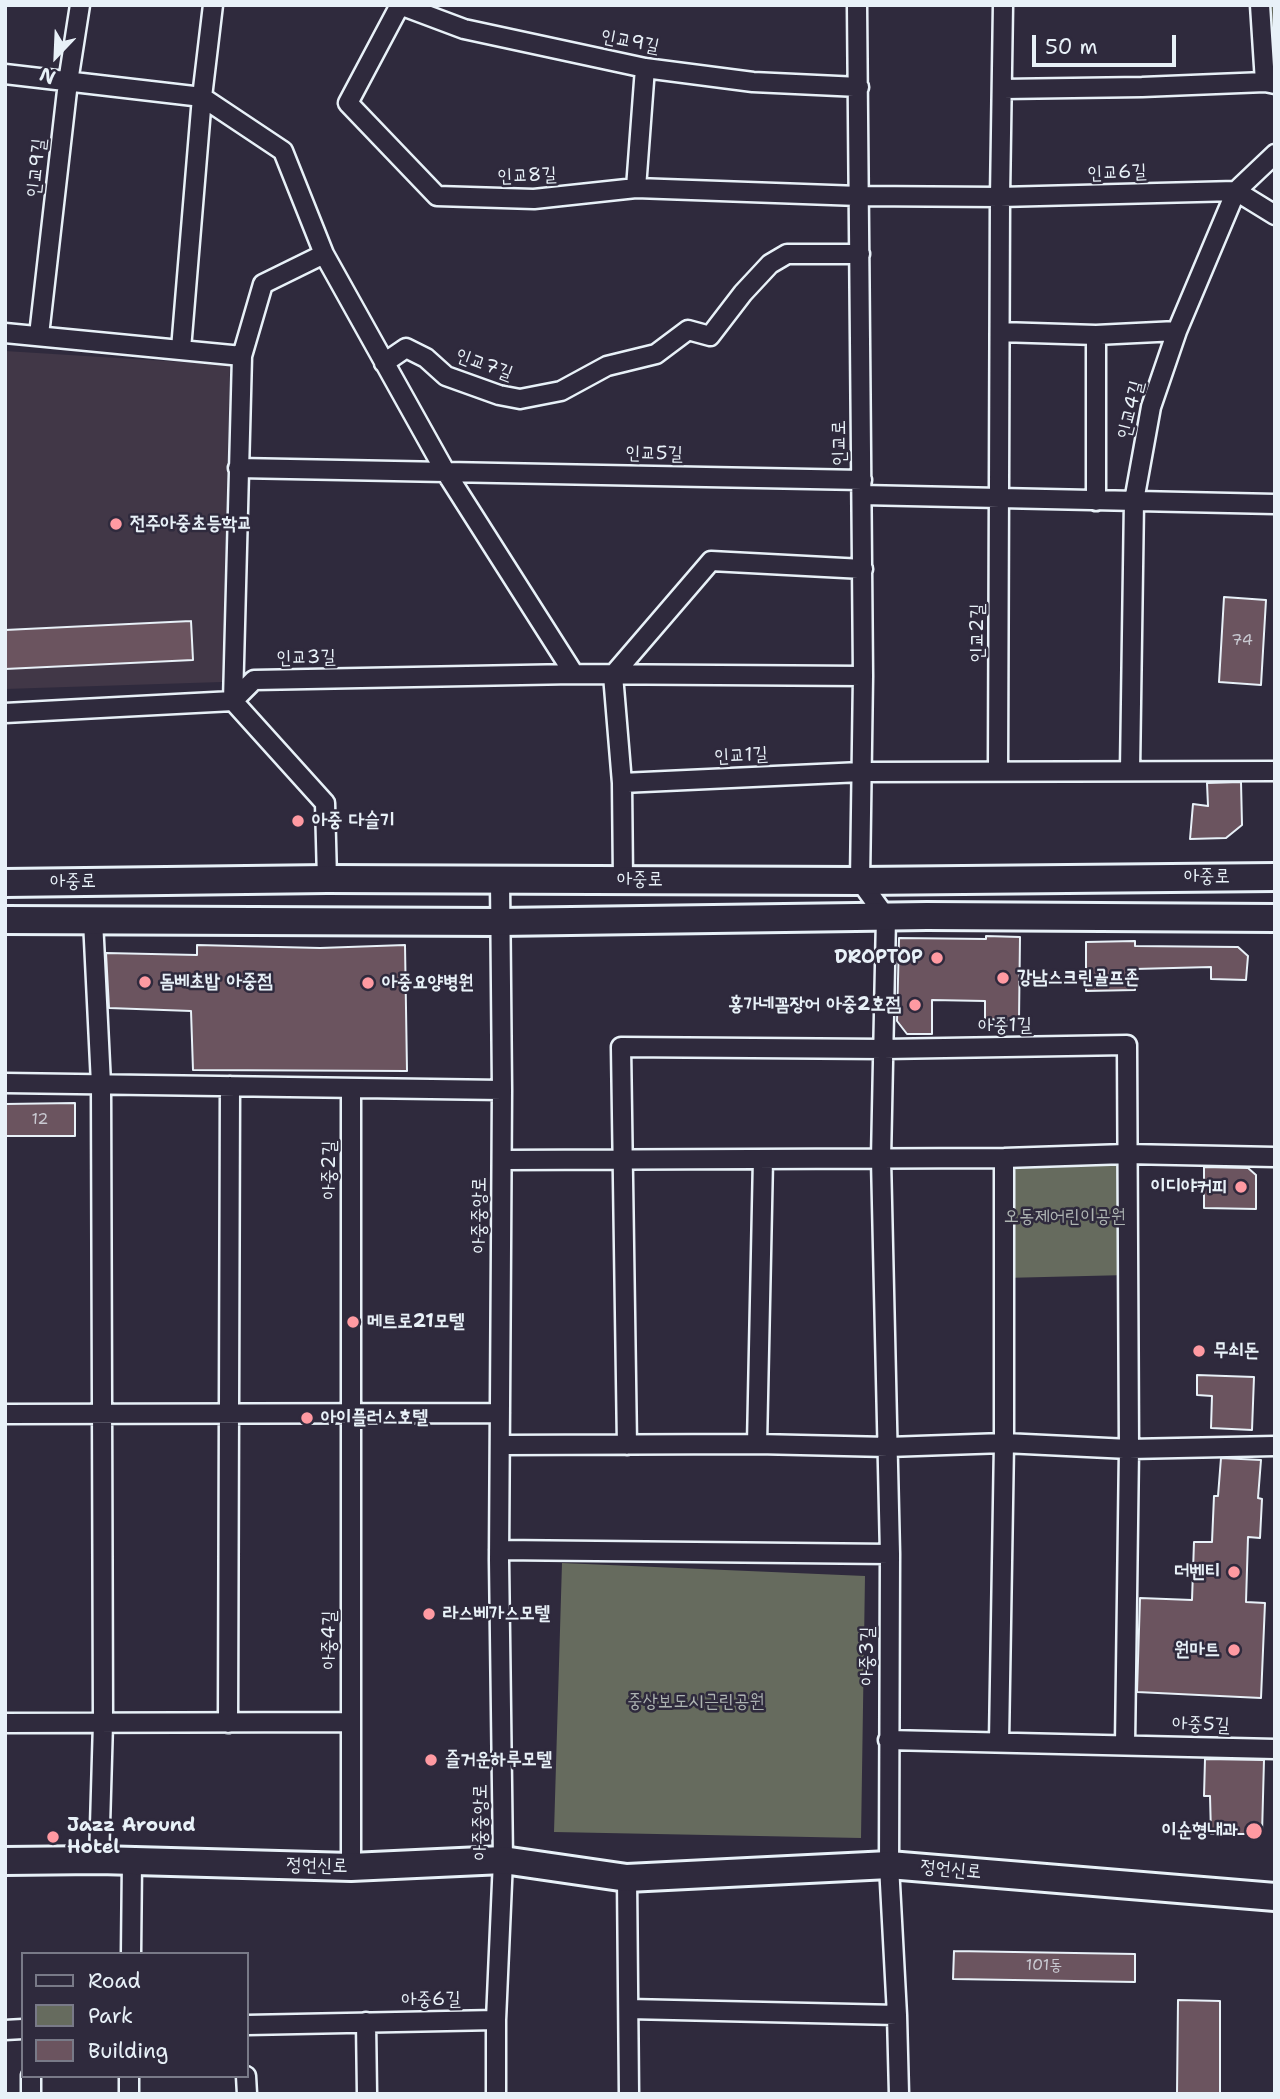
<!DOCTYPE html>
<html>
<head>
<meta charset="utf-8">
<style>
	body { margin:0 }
	#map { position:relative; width:1280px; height:2099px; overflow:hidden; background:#2f2a3d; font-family:"Shantell Sans",sans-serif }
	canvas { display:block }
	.frame { position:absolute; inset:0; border:7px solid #e8f1f8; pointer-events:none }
	.legend { position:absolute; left:21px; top:1952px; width:228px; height:126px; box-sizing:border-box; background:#2f2a3d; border:2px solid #797a88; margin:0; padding:9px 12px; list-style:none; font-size:21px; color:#e8f1f8 }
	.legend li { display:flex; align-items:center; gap:14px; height:35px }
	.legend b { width:35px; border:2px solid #797a88 }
	.north { position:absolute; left:21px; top:21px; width:70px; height:70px; -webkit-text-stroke:5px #2f2a3d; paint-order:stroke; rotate:203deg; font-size:19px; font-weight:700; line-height:28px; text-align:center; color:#e8f1f8 }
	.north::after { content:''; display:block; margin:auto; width:24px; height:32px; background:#e8f1f8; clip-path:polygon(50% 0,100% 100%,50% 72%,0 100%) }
	.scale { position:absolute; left:1032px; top:35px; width:144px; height:32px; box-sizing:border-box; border:4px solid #e8f1f8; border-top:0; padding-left:9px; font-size:21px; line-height:24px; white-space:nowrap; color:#e8f1f8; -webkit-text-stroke:5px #2f2a3d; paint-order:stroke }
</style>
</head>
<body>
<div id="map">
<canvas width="1280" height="2099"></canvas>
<div class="frame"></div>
<ul class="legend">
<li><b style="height:9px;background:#2f2a3d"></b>Road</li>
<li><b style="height:19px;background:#666b5e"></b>Park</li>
<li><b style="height:19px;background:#6b545f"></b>Building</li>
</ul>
<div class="north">N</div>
<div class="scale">50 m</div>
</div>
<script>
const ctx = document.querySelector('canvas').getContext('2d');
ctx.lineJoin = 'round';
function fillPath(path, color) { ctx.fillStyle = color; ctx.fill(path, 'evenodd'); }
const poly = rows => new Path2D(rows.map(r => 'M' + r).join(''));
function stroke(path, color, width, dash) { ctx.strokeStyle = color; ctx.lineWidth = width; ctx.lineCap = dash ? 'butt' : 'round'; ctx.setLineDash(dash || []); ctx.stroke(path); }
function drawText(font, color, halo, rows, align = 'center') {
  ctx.font = font + ' "Shantell Sans","Poor Story",sans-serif'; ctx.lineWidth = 5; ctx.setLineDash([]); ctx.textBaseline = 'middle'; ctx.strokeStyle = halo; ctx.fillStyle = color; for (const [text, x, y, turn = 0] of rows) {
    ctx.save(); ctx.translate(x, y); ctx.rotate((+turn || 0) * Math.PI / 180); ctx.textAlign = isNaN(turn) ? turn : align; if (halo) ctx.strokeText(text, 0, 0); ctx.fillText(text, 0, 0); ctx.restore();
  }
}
fillPath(poly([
	[5,351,230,365,222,682,5,689]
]), '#413747');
fillPath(poly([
	[1260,5,1275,5,1275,84],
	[1126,1154,1128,1275,1003,1278,1004,1158],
	[562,1563,865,1576,861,1838,554,1832]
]), '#666b5e');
const building = poly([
	[1224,597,1266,600,1261,685,1219,682,1224,597],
	[191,621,193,660,5,669,5,630,191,621],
	[1241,782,1242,825,1226,838,1190,839,1193,804,1208,806,1207,783,1241,782],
	[986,936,1020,937,1019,1020,985,1019,985,1001,932,1000,932,1034,907,1034,897,1021,899,938,986,939,986,936],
	[1135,941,1135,946,1238,947,1248,956,1246,980,1211,979,1211,967,1135,969,1135,990,1086,991,1086,942,1135,941],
	[197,945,320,948,405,945,407,1071,193,1070,191,1011,109,1008,106,953,197,955,197,945],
	[75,1103,75,1136,5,1136,5,1104,75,1103],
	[1204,1167,1248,1168,1256,1175,1256,1209,1204,1208,1204,1167],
	[1197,1375,1254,1377,1252,1430,1211,1428,1212,1396,1197,1395,1197,1375],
	[1221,1458,1261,1460,1258,1498,1262,1499,1260,1538,1248,1537,1246,1602,1265,1603,1261,1698,1137,1692,1140,1598,1192,1600,1194,1542,1212,1542,1214,1496,1218,1496,1221,1458],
	[1205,1759,1264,1760,1262,1834,1211,1834,1210,1796,1204,1796,1205,1759],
	[954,1951,1135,1954,1135,1982,953,1979,954,1951],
	[1178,2000,1220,2001,1220,2094,1177,2094,1178,2000]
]);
fillPath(building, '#6b545f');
stroke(building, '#e8f1f8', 2);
const street = poly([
	[857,5,863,676,860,881,886,917,881,1159,890,1554,889,1865,897,2015,899,2094],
	[1260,5,1265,82],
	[5,74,202,97,283,151,324,254,445,471,574,674],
	[859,87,753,82,645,68,464,29,400,5,348,103,437,196,534,199,636,188,859,196,1000,197,1236,191,1275,215],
	[1003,89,1142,87,1265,82,1275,84],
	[636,188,645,68],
	[324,254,263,284,242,356,233,701,325,803,327,879],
	[1000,332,1096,335,1177,331],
	[5,333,242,356],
	[39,335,68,82,80,5],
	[181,349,202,97,213,5],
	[384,363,406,348,426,358,446,376,499,395,520,399,561,391,607,366,656,354,688,330,710,336,743,293,770,264,787,254,860,254],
	[238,468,862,480],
	[862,495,1275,504],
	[1096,501,1096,335],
	[5,713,233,701,254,680,574,674,863,676],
	[998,770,1000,197,1003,5],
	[1130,770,1134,501,1151,407,1177,331,1236,191,1275,154],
	[622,783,861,772,1275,771],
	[623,880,622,783,613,675,711,561,863,569],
	[93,920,101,1084,103,1723,99,1860],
	[5,1083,502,1090],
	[351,1088,351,1867],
	[502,1160,1004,1158,1126,1154,1275,1157],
	[5,1414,500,1413],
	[757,1444,763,1159],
	[502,1445,757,1444,888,1447,1004,1443,1129,1449,1275,1446],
	[627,1445,621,1047,884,1049,1127,1045,1129,1449,1125,1744],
	[499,1550,890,1554],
	[5,1723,351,1722],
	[228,1723,230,1086],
	[888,1740,1275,1749],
	[999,1741,1004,1443,1004,1158],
	[627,1878,629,2094],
	[131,1954,132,1862],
	[629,2009,897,2015],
	[366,2022,367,2094],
	[247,2025,496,2020],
	[5,2030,23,2029],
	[31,2076,31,2094],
	[246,2076,247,2094],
	[129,2094,129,2076],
	[496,2094,496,2020,503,1860,499,1560,502,1090,500,881]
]);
const secondary = poly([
	[5,883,327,879,860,881,1275,877],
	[5,920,500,922,927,916,1275,918],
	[5,1861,99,1860,351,1867,503,1860,627,1878,889,1865,1275,1897]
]);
stroke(street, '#e8f1f8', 23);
stroke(secondary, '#e8f1f8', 32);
stroke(street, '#2f2a3d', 18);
stroke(secondary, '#2f2a3d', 26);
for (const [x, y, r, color] of [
	[116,524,7,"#ff9aa2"],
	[298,821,7,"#ff9aa2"],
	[937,958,7,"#ff9aa2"],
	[1003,978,7,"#ff9aa2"],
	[145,982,7,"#ff9aa2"],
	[368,983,7,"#ff9aa2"],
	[915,1005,7,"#ff9aa2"],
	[1241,1187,7,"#ff9aa2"],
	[353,1322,7,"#ff9aa2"],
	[1199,1351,7,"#ff9aa2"],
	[307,1418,7,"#ff9aa2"],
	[1234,1572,7,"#ff9aa2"],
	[429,1614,7,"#ff9aa2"],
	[1234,1650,7,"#ff9aa2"],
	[431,1760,7,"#ff9aa2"],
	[1254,1831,9,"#ff9aa2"],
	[53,1837,7,"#ff9aa2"]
]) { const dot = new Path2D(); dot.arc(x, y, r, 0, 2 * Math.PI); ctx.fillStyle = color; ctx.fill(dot); stroke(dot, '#2f2a3d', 2.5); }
drawText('16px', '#c9cad2', null, [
	["74",1242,641],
	["12",40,1120],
	["101동",1044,1966]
]);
drawText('19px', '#e8f1f8', '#2f2a3d', [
	["인교9길",630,42,11],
	["인교9길",37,168,-84],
	["인교6길",1117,173,-2],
	["인교8길",527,176,-2],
	["인교7길",484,365,20],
	["인교4길",1131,410,-76],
	["인교로",840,443,-91],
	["인교5길",654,454,1],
	["인교2길",978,633,-90],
	["인교3길",306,658,-1],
	["인교1길",741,756,-3],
	["아중로",1207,877],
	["아중로",640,880],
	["아중로",73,882,-1],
	["아중1길",1005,1026,-1],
	["아중2길",330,1170,-90],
	["아중중앙로",480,1215,-90],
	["아중4길",330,1640,-90],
	["아중3길",868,1656,-90],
	["아중5길",1201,1725,2],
	["아중중앙로",481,1822,-90],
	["정언신로",317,1866,1],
	["정언신로",951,1870,5],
	["아중6길",431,2000,-1]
]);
drawText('bold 19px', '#e8f1f8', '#2f2a3d', [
	["전주아중초등학교",130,524],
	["아중 다슬기",312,821],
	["DROPTOP",923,958,"right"],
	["강남스크린골프존",1017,978],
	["돔베초밥 아중점",159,982],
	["아중요양병원",382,983],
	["홍가네꼼장어 아중2호점",901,1005,"right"],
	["이디야커피",1227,1187,"right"],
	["메트로21모텔",367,1322],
	["무쇠돈",1213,1351],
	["아이플러스호텔",321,1418],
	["더벤티",1220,1572,"right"],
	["라스베가스모텔",443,1614],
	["원마트",1220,1650,"right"],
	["즐거운하루모텔",445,1760],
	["Jazz Around",67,1826],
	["Hotel",67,1848],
	["이순형내과",1238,1831,"right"]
], 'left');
drawText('19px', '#aeb5b3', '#2f2a3d', [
	["오동제어린이공원",1065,1217],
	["중상보도시근린공원",696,1702]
]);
</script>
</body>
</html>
